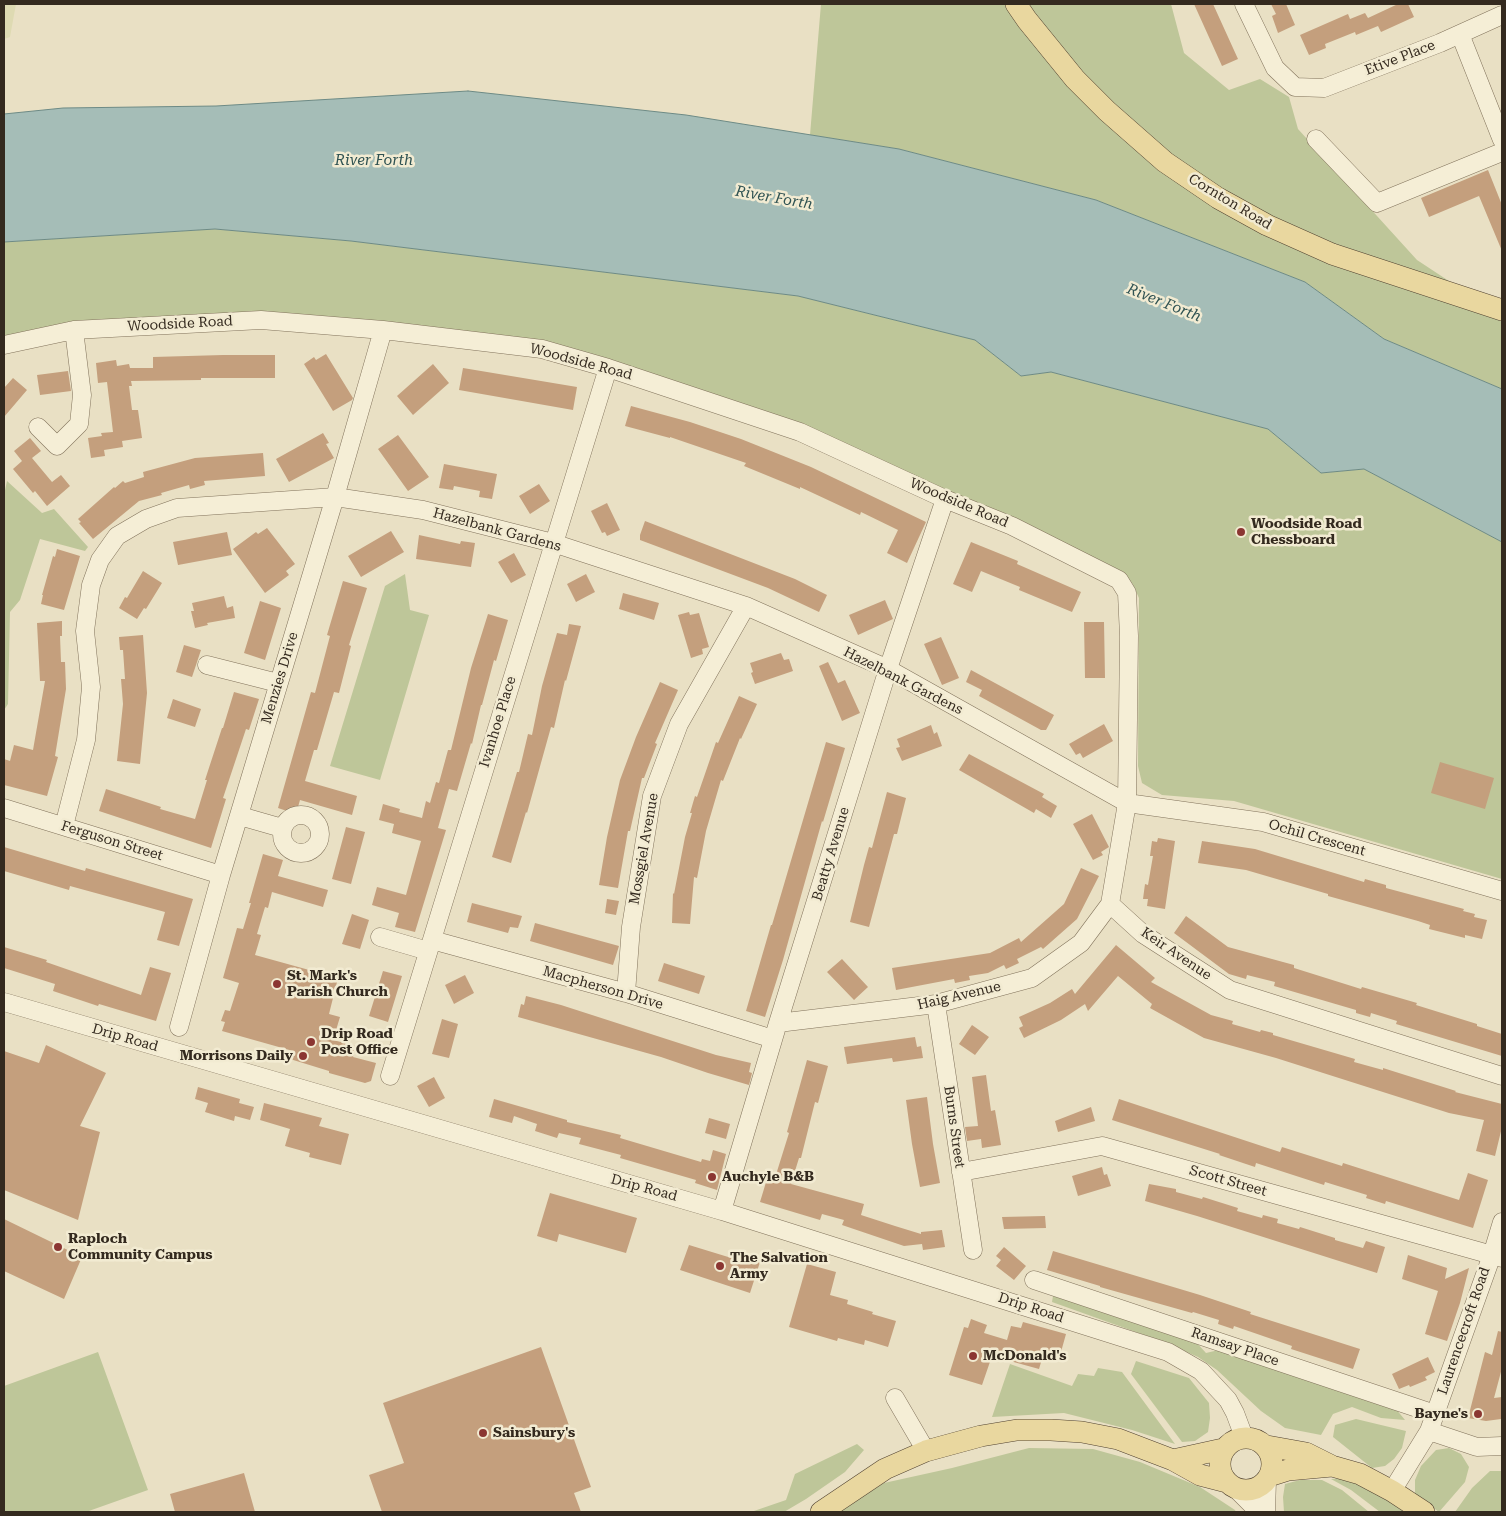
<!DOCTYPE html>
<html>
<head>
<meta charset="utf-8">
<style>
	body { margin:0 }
	#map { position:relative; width:1506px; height:1516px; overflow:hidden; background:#e9e0c4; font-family:"Roboto Serif",serif }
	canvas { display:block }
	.frame { position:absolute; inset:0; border:5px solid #342a1f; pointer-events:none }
</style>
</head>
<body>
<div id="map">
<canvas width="1506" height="1516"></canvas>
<div class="frame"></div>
</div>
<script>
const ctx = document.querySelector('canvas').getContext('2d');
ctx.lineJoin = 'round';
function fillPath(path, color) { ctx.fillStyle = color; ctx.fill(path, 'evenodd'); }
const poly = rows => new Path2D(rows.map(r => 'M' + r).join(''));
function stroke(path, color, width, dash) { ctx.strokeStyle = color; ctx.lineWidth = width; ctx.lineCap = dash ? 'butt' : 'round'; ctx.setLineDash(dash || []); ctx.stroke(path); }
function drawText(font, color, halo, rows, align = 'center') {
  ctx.font = font + ' "Roboto Serif",serif'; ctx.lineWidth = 5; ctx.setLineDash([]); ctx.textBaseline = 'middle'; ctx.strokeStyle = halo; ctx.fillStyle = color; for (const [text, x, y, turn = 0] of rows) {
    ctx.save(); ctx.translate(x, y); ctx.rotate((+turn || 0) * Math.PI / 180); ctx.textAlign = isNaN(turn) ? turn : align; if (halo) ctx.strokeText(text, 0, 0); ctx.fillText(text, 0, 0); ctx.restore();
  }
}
fillPath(poly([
	[4,4,16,4,10,37,4,39]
]), '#dedab2');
fillPath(poly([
	[821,4,1171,4,1184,53,1229,90,1260,79,1289,97,1298,129,1417,260,1502,316,1502,389,1384,339,1305,282,1096,200,899,149,810,135],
	[215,229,351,241,798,296,975,340,1021,376,1051,372,1268,429,1321,473,1364,469,1502,542,1502,879,1234,801,1162,795,1142,783,1138,766,1139,598,1132,583,1069,548,797,427,528,344,231,318,4,344,4,242],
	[7,481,42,513,54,509,88,547,85,551,40,539,20,600,10,612,8,704,4,710,4,495],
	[405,574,410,610,429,615,380,780,330,766,385,586],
	[1053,1296,1195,1341,1206,1353,1223,1349,1396,1409,1405,1420,1381,1418,1352,1407,1333,1414,1321,1435,1285,1428,1261,1411,1217,1370,1198,1357,1161,1341,1052,1302],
	[98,1352,148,1490,86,1512,4,1512,4,1386],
	[1136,1361,1189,1378,1209,1403,1210,1418,1208,1432,1195,1441,1182,1442,1131,1374],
	[1010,1364,1072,1386,1078,1374,1094,1376,1098,1368,1122,1372,1175,1444,1132,1430,1064,1413,992,1417],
	[1356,1419,1406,1431,1402,1448,1394,1459,1385,1466,1372,1468,1333,1437,1335,1425],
	[857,1444,864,1450,845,1472,806,1499,784,1512,751,1512,786,1500,795,1474],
	[1029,1448,1093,1449,1140,1462,1200,1487,1235,1510,1236,1512,837,1512,884,1483,952,1468],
	[1449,1448,1461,1454,1469,1467,1465,1482,1439,1512,1415,1495,1415,1480,1421,1466,1436,1450],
	[1490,1471,1502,1471,1502,1512,1455,1512,1472,1488],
	[1349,1478,1377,1489,1406,1512,1380,1512,1351,1490,1331,1479],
	[1300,1480,1322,1480,1342,1490,1369,1512,1284,1512,1283,1497,1285,1484]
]), '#bec699');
const water = poly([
	[468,91,686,115,899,149,1096,200,1305,282,1384,339,1502,389,1502,542,1364,469,1321,473,1268,429,1051,372,1021,376,975,340,798,296,351,241,215,229,4,242,4,114,63,108,216,106,468,91]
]);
fillPath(water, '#a5bdb7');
stroke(water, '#6d8a85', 1);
fillPath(poly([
	[1194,4,1213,4,1238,59,1222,66],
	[1271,4,1286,4,1295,25,1278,33,1272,16,1276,14],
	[1398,4,1408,4,1414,17,1381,32,1378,26,1356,35,1355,32,1325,44,1326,48,1309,55,1300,35,1348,14,1350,19,1365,13,1368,18],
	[1488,170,1502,205,1502,251,1479,196,1429,217,1421,198],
	[326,354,353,398,352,400,333,411,304,364,314,357,316,360],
	[223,355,275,355,275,378,201,378,201,380,131,381,132,386,129,386,132,410,138,410,142,438,122,441,123,447,104,450,105,456,91,458,88,438,102,436,101,433,113,432,107,382,98,383,96,363,116,360,117,366,129,364,130,368,153,368,153,357],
	[433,364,449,383,413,415,397,396],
	[463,368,577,387,573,410,459,390],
	[68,371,71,391,40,395,37,375],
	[13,378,27,390,4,417,4,388],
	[631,406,690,422,741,439,811,467,926,522,907,563,887,553,898,530,861,512,860,515,800,487,800,489,744,466,746,463,670,437,670,438,625,426],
	[323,433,329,443,326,444,334,458,289,482,276,459],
	[398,435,429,477,408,491,378,449],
	[30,438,41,451,32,458,52,482,61,475,70,486,47,506,35,491,33,493,13,469,22,461,14,451],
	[263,453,265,476,204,481,205,485,190,489,189,485,161,493,162,495,139,501,93,539,79,523,81,522,78,519,114,487,115,488,123,481,125,483,144,477,143,472,195,458],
	[444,464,497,474,492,499,479,497,480,491,454,486,453,490,439,488],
	[539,484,550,501,530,514,519,496],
	[607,503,620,530,607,536,605,532,602,533,591,511],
	[645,521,795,579,827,595,819,612,768,588,640,540,640,535],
	[267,528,295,564,286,571,289,575,265,593,233,549,256,532,258,534],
	[391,531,404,552,361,577,348,556],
	[227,532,232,555,178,565,173,542],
	[419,535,460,544,461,541,475,543,471,567,416,559],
	[971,542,1018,561,1017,564,1081,592,1072,612,1019,590,1020,587,981,571,972,592,953,584],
	[57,549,80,556,64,610,41,604,43,595,42,595,53,556,55,557],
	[514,553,526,575,511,583,498,562],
	[143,571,162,583,146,609,144,608,137,619,119,608,125,597,127,598],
	[586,574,595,592,576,602,567,584],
	[343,581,367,588,349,645,351,646,339,693,334,692,317,750,314,750,305,781,357,796,352,815,300,800,296,814,278,808,311,692,315,693,330,636,327,635],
	[623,593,659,603,654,620,619,609],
	[224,596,227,608,233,606,235,618,207,623,208,625,195,628,191,611,194,611,192,603],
	[885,600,893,619,858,635,849,615],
	[260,601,281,608,265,660,244,653],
	[689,612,690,615,699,613,709,647,702,649,703,654,691,658,678,615],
	[488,614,508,620,496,661,494,660,482,705,481,705,472,744,471,743,457,791,449,789,438,828,446,830,415,932,395,927,399,913,372,905,377,887,406,895,421,841,392,833,394,824,379,820,383,804,400,809,399,812,422,818,426,801,430,803,436,782,439,783,448,750,451,750,471,668],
	[62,621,62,636,60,636,61,662,65,662,66,689,55,756,58,757,47,796,4,785,4,759,10,761,14,745,33,750,45,681,40,681,37,623],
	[1084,622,1104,622,1105,678,1085,678],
	[569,624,581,626,566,681,565,680,554,728,551,727,527,813,526,812,511,863,492,857,517,772,519,772,528,734,532,735,542,686,557,633,567,635],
	[143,635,147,693,140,764,117,761,123,704,121,679,125,679,123,650,120,650,119,637],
	[941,637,959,678,942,685,924,644],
	[184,645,201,650,192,677,176,672],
	[781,653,784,660,789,659,793,671,755,684,751,673,753,672,750,663],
	[828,662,838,683,845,680,860,713,842,721,819,666],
	[971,670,1054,715,1046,730,1041,730,979,696,982,690,966,682],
	[660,682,678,690,655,743,657,744,644,778,642,778,630,831,628,831,618,888,599,885,607,837,620,780,636,737],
	[234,692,259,699,249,730,246,729,223,798,226,799,211,848,99,811,106,789,161,807,160,809,195,819,207,780,205,780,222,728,223,728],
	[739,696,757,704,741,739,740,738,723,781,721,780,706,831,697,878,694,877,690,924,672,923,673,893,674,894,685,837,692,813,690,813,695,796,697,797,716,742,718,743],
	[173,699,201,709,195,727,167,718],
	[1104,724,1113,741,1083,758,1080,753,1076,755,1069,744],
	[931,725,934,734,937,732,942,746,902,761,896,748,900,747,897,739],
	[826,742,845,748,823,822,822,821,783,960,765,1017,746,1011,771,925,772,925],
	[969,754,1044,794,1042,797,1057,806,1051,818,1036,809,1034,813,959,770],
	[1440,762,1494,778,1485,809,1431,793],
	[887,792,906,798,897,834,894,834,869,927,850,922,864,865,869,847,872,848],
	[1092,814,1109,847,1101,852,1103,855,1093,860,1073,824],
	[346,827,365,832,351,884,332,879],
	[1158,838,1175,841,1165,909,1147,906,1148,899,1143,899,1145,884,1148,885,1153,856,1150,856,1152,841,1157,842],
	[1202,841,1255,849,1364,882,1365,879,1386,885,1386,888,1464,909,1463,911,1475,914,1474,917,1487,920,1482,939,1465,935,1465,938,1429,929,1430,925,1418,921,1328,896,1328,894,1246,870,1198,863],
	[4,847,85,871,86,868,193,899,179,946,157,940,165,912,70,886,69,890,4,871],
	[263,854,283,860,278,876,328,890,323,907,272,892,268,908,265,907,257,934,261,935,255,955,338,978,329,1014,340,1017,333,1040,356,1046,353,1057,376,1063,371,1081,365,1083,329,1073,329,1071,290,1059,293,1051,222,1031,225,1022,221,1021,225,1010,230,1011,239,983,223,978,237,928,243,929,251,903,249,903],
	[1081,868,1099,876,1077,919,1043,949,1041,947,1017,959,1019,963,1006,969,1004,965,988,973,969,976,970,980,955,983,954,979,896,990,892,968,990,953,1019,938,1021,942,1064,904],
	[607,899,619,901,616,915,605,913],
	[472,903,522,916,518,928,510,927,508,933,467,922],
	[352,914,369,920,360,949,342,944],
	[1186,916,1228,947,1294,965,1294,968,1361,989,1362,987,1417,1003,1416,1005,1477,1024,1477,1026,1502,1034,1502,1056,1396,1024,1397,1021,1371,1013,1370,1017,1356,1013,1356,1010,1274,986,1275,982,1247,975,1246,979,1229,974,1174,933],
	[535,923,619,946,613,965,530,941],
	[1116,945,1155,978,1151,982,1211,1015,1233,1021,1232,1024,1260,1032,1261,1030,1273,1033,1273,1035,1355,1059,1354,1062,1383,1070,1383,1068,1456,1091,1455,1092,1502,1104,1502,1127,1495,1156,1476,1151,1484,1120,1449,1113,1276,1058,1204,1038,1150,1008,1152,1004,1118,976,1088,1011,1085,1004,1061,1020,1024,1038,1019,1028,1023,1026,1019,1017,1050,1003,1072,989,1075,994],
	[4,947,47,960,46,962,141,995,150,967,171,973,156,1021,99,1004,98,1006,53,991,55,984,4,968],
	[842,959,868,987,854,1000,827,972],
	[664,963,705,976,699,994,658,981],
	[383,971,402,976,388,1022,369,1016],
	[465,975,474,993,454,1004,445,985],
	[526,996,561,1005,716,1055,751,1063,749,1072,752,1073,749,1085,708,1073,661,1057,518,1017,521,1004,524,1005],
	[442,1019,458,1024,449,1058,432,1054],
	[972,1025,989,1037,975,1055,959,1044],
	[915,1037,917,1047,921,1046,923,1058,893,1062,892,1058,847,1064,844,1047],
	[46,1045,106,1073,80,1126,100,1132,78,1220,4,1190,4,1051,39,1063],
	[807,1060,828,1066,818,1103,815,1102,801,1158,799,1158,791,1184,864,1204,861,1215,895,1226,921,1234,921,1232,942,1230,945,1247,923,1250,922,1244,904,1246,842,1225,844,1220,822,1214,820,1220,760,1202,767,1179,774,1181,789,1133,787,1132],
	[986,1075,991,1111,995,1110,1001,1145,982,1148,981,1139,967,1141,965,1127,978,1126,972,1077],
	[434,1077,445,1098,429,1107,417,1086],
	[198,1087,240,1099,239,1103,254,1107,250,1120,235,1116,234,1121,205,1112,208,1103,195,1099],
	[927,1097,933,1144,940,1183,920,1187,912,1144,906,1100],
	[494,1099,567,1120,567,1122,621,1135,620,1138,701,1162,702,1159,710,1161,713,1150,726,1154,717,1190,695,1183,696,1180,620,1158,621,1155,579,1144,581,1138,559,1133,557,1138,535,1131,537,1124,514,1116,512,1123,489,1117],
	[1119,1099,1280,1152,1282,1147,1342,1166,1343,1163,1459,1200,1468,1173,1488,1180,1473,1228,1386,1201,1385,1204,1366,1198,1367,1195,1325,1182,1324,1185,1256,1163,1255,1167,1219,1155,1220,1154,1112,1120],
	[264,1103,322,1118,319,1126,349,1134,341,1165,309,1157,310,1153,285,1146,290,1129,260,1120],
	[1091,1107,1095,1121,1058,1132,1055,1121],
	[709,1118,730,1124,726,1139,705,1133],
	[1102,1167,1104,1175,1107,1174,1111,1186,1078,1196,1072,1176],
	[1149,1184,1176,1189,1176,1192,1202,1199,1203,1197,1238,1208,1237,1211,1262,1218,1263,1215,1278,1219,1277,1223,1299,1229,1300,1227,1335,1238,1335,1240,1363,1248,1366,1241,1385,1247,1377,1273,1197,1216,1145,1201],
	[550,1193,637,1218,626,1253,559,1234,557,1242,537,1236],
	[1045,1216,1046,1228,1004,1229,1002,1217],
	[4,1219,82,1257,64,1299,4,1271],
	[689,1245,738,1260,739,1256,760,1262,750,1293,680,1270],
	[1004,1247,1026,1266,1014,1280,996,1266,1001,1260,996,1256],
	[1053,1251,1200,1295,1251,1312,1250,1314,1360,1349,1353,1369,1291,1349,1292,1346,1234,1326,1233,1329,1218,1324,1219,1320,1193,1312,1192,1313,1100,1287,1100,1286,1047,1270],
	[1408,1255,1447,1268,1445,1279,1469,1268,1460,1303,1447,1341,1425,1334,1438,1291,1402,1279],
	[807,1264,836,1272,830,1295,848,1300,847,1304,873,1312,872,1314,896,1321,888,1347,865,1340,864,1345,838,1338,837,1341,789,1327],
	[971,1319,987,1325,984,1333,1007,1340,1011,1326,1021,1328,1023,1322,1066,1334,1059,1359,1049,1356,1047,1360,1042,1359,1039,1369,992,1356,982,1385,949,1375,964,1327,968,1328],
	[1498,1331,1502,1332,1502,1368,1494,1398,1502,1397,1501,1419,1486,1421,1468,1418,1485,1352,1492,1355],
	[541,1347,591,1487,574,1493,581,1512,382,1512,369,1475,404,1463,383,1403],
	[1428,1357,1435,1372,1425,1377,1427,1380,1410,1387,1409,1385,1399,1389,1392,1374],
	[244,1473,255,1512,175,1512,170,1494]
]), '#c49f7d');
const minor = poly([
	[1244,4,1275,68,1295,87,1324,88,1440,43,1502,15],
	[1460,34,1502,140],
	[1316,139,1377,203,1502,152],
	[4,345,74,330,261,320,383,330,542,349,608,368,800,432,945,499,1012,526,1119,580,1127,593,1129,636,1127,803,1110,904,1143,934,1230,990,1502,1076],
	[38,427,57,446,79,424,82,395,74,330],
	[207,665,278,683],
	[4,808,221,875],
	'282 834a19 19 0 1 1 38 0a19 19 0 1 1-38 0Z',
	[240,816,282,828],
	[64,826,86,740,91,687,85,631,91,585,100,560,117,536,146,519,177,508,335,497,423,510,553,543,746,606,888,669,1127,803,1263,822,1502,891],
	[380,937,428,951],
	[432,940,626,993,773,1039],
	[626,993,631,927,652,796,679,724,746,606],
	[4,1002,722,1211,1168,1352,1201,1371,1228,1400,1235,1413,1244,1437],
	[936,1004,973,1250],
	[778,1023,936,1004,1032,978,1081,943,1110,904],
	[179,1027,221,875,335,497,383,330],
	[390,1076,608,368],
	[961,1172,1102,1146,1492,1255,1502,1222],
	[722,1211,778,1023,888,669,945,499],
	[1502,1258,1492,1255,1429,1431,1477,1447,1502,1446],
	[1034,1280,1435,1414],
	[895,1398,926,1451],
	[1235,1488,1259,1512],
	[1392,1491,1429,1431],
	[1266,1512,1267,1480]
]);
const major = poly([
	[1016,4,1027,20,1075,79,1107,111,1165,162,1218,198,1267,225,1332,254,1502,310],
	'1220 1464a26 26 0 1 1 52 0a26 26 0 1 1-52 0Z',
	[1267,1446,1306,1453,1332,1466,1360,1474,1392,1491,1424,1512],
	[1173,1460,1223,1449],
	[1269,1476,1288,1470,1332,1466],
	[821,1512,885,1469,926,1451,981,1436,1017,1430,1051,1430,1082,1432,1118,1439,1173,1460,1200,1475,1227,1482]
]);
stroke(minor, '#82735c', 19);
stroke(major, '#504130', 22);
stroke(minor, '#f5eed6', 18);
stroke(major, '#e9d79f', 21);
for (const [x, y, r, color] of [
	[1241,532,5,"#8b3632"],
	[277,984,5,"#8b3632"],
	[311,1042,5,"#8b3632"],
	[303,1056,5,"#8b3632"],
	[712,1177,5,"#8b3632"],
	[58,1247,5,"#8b3632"],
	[720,1266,5,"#8b3632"],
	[973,1356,5,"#8b3632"],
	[1478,1414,5,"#8b3632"],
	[483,1433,5,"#8b3632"]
]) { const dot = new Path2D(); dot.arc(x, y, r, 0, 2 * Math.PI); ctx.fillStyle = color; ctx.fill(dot); stroke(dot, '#f2ebd2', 2); }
drawText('14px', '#342a1f', '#f2ebd2', [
	["Etive Place",1400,58,-21],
	["Cornton Road",1230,202,31],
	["Woodside Road",180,324,-3],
	["Woodside Road",581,362,15],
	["Woodside Road",959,503,23],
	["Hazelbank Gardens",497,530,15],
	["Menzies Drive",280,678,-73],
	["Hazelbank Gardens",903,681,27],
	["Ivanhoe Place",498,722,-73],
	["Ochil Crescent",1317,838,16],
	["Ferguson Street",112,841,17],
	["Mossgiel Avenue",644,849,-80],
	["Beatty Avenue",831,854,-73],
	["Keir Avenue",1176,954,34],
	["Macpherson Drive",603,988,16],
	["Haig Avenue",959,996,-13],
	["Drip Road",125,1038,16],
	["Burns Street",954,1127,82],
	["Scott Street",1228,1181,16],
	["Drip Road",644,1188,15],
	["Drip Road",1031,1308,18],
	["Laurencecroft Road",1464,1331,-71],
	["Ramsay Place",1235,1347,19]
]);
drawText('bold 14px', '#342a1f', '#f2ebd2', [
	["Woodside Road",1251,524],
	["Chessboard",1251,540],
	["St. Mark's",287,976],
	["Parish Church",287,992],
	["Drip Road",321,1034],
	["Post Office",321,1050],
	["Morrisons Daily",293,1056,"right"],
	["Auchyle B&B",722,1177],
	["Raploch",68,1239],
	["Community Campus",68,1255],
	["The Salvation",730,1258],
	["Army",730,1274],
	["McDonald's",983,1356],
	["Bayne's",1468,1414,"right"],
	["Sainsbury's",493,1433]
], 'left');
drawText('italic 15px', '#2f5252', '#f2ebd2', [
	["River Forth",374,161],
	["River Forth",774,198,10],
	["River Forth",1164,303,22]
]);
</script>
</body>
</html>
